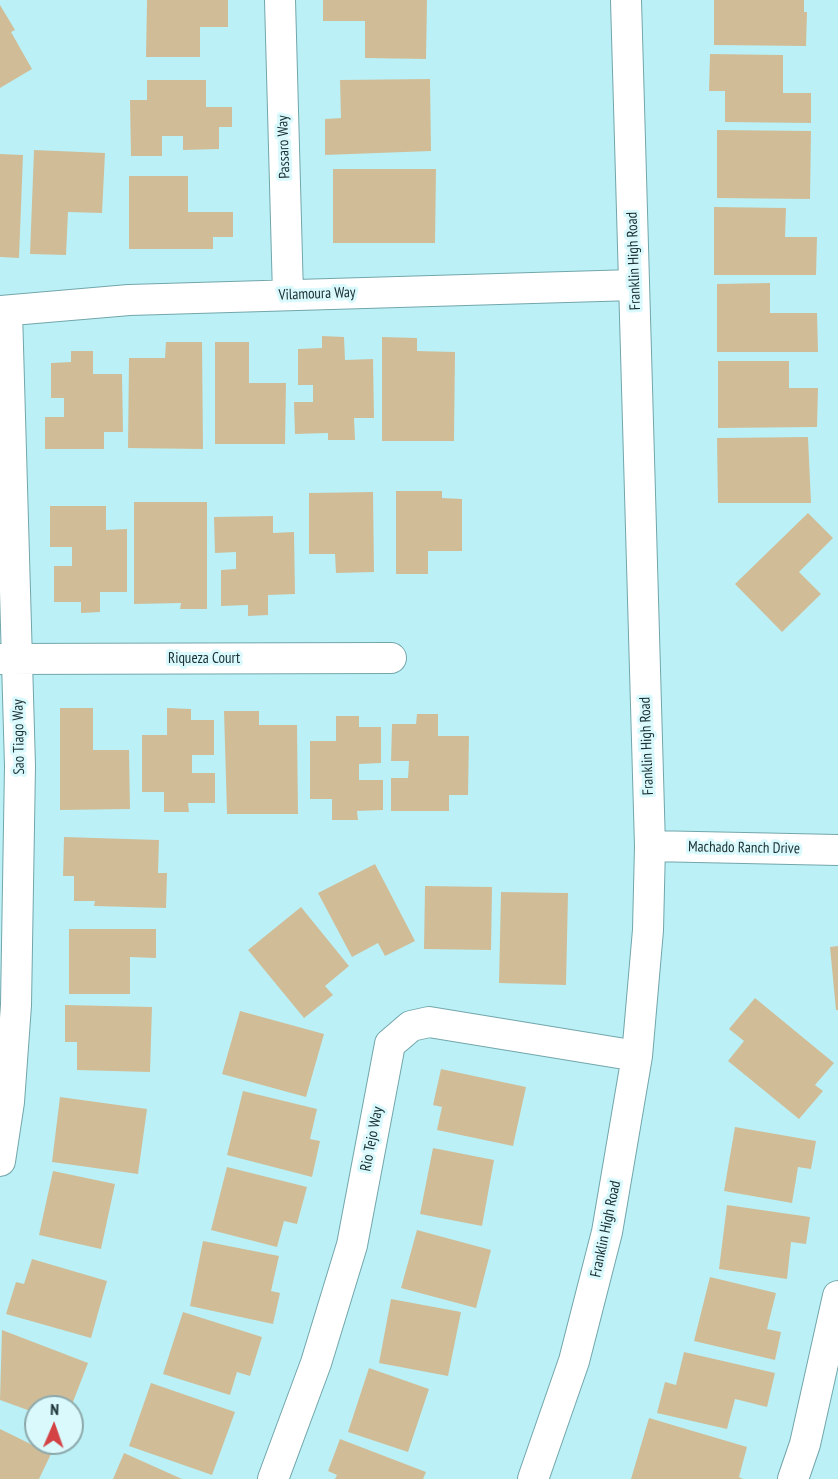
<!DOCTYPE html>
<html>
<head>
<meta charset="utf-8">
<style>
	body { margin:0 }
	#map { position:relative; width:838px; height:1479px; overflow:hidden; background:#bbf1f6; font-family:"PT Sans Narrow",sans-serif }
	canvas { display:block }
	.north { position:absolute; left:24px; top:1395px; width:60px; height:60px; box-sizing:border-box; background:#daf9fd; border:2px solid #8ca8ab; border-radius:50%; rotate:2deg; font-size:16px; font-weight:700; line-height:24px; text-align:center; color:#182e30 }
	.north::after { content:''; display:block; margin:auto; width:21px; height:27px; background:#d34345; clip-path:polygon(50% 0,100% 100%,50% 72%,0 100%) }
</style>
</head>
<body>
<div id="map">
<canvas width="838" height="1479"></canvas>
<div class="north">N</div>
</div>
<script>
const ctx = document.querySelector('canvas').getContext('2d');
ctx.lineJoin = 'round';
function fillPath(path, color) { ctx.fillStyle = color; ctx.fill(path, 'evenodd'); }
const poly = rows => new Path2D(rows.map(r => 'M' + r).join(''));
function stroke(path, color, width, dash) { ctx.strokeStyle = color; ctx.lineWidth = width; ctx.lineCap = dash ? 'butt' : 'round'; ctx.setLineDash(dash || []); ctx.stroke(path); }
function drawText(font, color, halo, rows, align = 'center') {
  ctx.font = font + ' "PT Sans Narrow",sans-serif'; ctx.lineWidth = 6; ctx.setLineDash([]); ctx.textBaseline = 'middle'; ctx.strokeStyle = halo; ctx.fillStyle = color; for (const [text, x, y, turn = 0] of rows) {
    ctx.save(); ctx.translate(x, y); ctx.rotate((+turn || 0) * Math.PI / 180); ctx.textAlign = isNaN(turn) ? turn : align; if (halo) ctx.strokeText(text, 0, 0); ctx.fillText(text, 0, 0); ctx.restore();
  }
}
fillPath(poly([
	[147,0,228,0,228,27,200,27,200,57,146,57],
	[323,0,427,0,426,59,365,58,365,21,323,21],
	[714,0,804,0,804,12,807,12,806,46,714,45],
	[0,5,15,30,11,32,32,69,0,88],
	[710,54,783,55,783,93,811,93,811,123,725,122,725,91,709,91],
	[430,79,431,151,325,155,325,119,341,118,340,80],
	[147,80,206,80,206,107,232,107,232,127,219,127,219,149,183,150,183,136,162,136,162,156,131,156,130,100,147,100],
	[717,130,811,131,810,199,717,198],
	[34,150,105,153,102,213,68,212,66,255,30,254],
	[0,154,23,155,19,258,0,257],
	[333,169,436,169,435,243,333,243],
	[129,176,188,176,188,212,233,212,233,237,213,237,213,249,129,249],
	[714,207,786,208,785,237,817,237,816,275,714,275],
	[770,283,770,313,817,313,818,352,717,352,717,284],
	[322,336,344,337,345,360,373,359,374,418,354,418,355,440,328,440,328,433,295,434,294,402,313,402,313,385,298,385,298,349,322,348],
	[382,337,417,338,417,351,455,352,454,441,382,441],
	[166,342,202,342,203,449,128,448,129,358,165,358],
	[215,342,249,342,249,383,286,383,285,444,215,444],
	[71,351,93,351,93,374,122,374,123,432,104,432,104,449,45,449,45,417,64,417,64,398,51,398,51,363,71,362],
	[718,361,789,361,789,388,818,388,817,427,718,428],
	[808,437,811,503,718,503,717,438],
	[396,491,442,491,442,498,462,499,462,551,428,551,428,574,396,574],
	[373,492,374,572,336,573,335,554,309,554,309,493],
	[134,502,207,502,207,609,180,609,181,603,134,604],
	[50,506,106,506,106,530,127,529,127,592,100,592,100,612,81,613,81,602,54,602,54,566,72,566,72,547,50,547],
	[808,513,833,538,799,572,821,594,782,632,735,584],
	[273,516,273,533,294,532,295,594,268,595,268,615,248,616,248,605,221,606,221,570,236,569,236,552,215,553,214,517],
	[60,708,93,708,93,750,129,750,130,809,60,810],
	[167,708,191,709,191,720,214,720,214,755,192,755,192,773,215,773,215,803,188,803,189,812,164,812,164,792,142,792,142,735,167,735],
	[224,711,259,711,259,725,297,725,298,814,227,814],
	[417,714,438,714,438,736,469,736,468,795,449,795,449,811,391,811,391,778,408,778,409,761,391,761,392,724,416,724],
	[336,716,359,716,359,727,381,727,381,763,359,764,359,780,383,780,383,810,357,811,358,820,332,820,332,799,310,799,310,741,336,741],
	[64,837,159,840,158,873,167,873,166,908,94,906,95,901,74,901,74,876,63,876],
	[375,864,415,941,385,956,378,943,352,957,318,893],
	[425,886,492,887,491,950,424,949],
	[501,892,568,893,566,985,499,983],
	[301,907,349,966,325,986,333,995,304,1018,248,950],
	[69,929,156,929,156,958,130,957,130,994,69,994],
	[838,946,838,1010,836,1010,830,947],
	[755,998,834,1063,815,1085,823,1091,799,1119,728,1061,744,1041,729,1029],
	[65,1005,152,1007,150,1072,77,1070,77,1042,65,1042],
	[240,1011,324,1034,306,1097,222,1074],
	[441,1069,526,1087,513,1146,437,1130,442,1107,433,1105],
	[243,1091,317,1109,310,1139,320,1141,312,1177,227,1155],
	[60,1097,147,1109,138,1174,52,1162],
	[735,1127,816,1141,811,1169,798,1167,792,1203,724,1191],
	[433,1148,494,1160,482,1226,420,1214],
	[227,1167,307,1187,297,1224,284,1221,277,1247,211,1230],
	[53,1171,115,1184,101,1249,39,1235],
	[727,1205,810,1217,806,1244,791,1242,787,1279,719,1269],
	[417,1230,491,1250,476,1308,401,1288],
	[203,1241,279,1256,271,1291,280,1293,273,1324,190,1306],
	[32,1259,107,1281,91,1338,6,1314,16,1282,24,1284],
	[710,1277,776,1293,767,1329,781,1332,775,1360,694,1341],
	[391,1299,461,1312,448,1376,379,1363],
	[183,1312,262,1337,250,1376,237,1372,230,1395,163,1374],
	[2,1330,88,1363,71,1407,36,1407,36,1413,0,1400],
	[684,1352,775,1373,767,1407,735,1399,727,1429,657,1413,665,1382,676,1385],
	[369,1368,429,1389,408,1452,348,1432],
	[151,1383,235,1412,212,1475,129,1446],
	[649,1418,747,1447,739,1477,743,1479,631,1479],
	[0,1429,51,1454,39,1479,0,1479],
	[340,1439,426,1472,423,1479,335,1479,337,1475,328,1471],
	[124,1453,182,1479,113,1479]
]), '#d0bd98');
const minor = poly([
	[280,0,288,295],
	[0,311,129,300,634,285],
	[0,659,391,658],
	[650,846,838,850],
	[0,1161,9,1102,16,1005,20,766,7,312],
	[273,1479,316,1363,352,1245,390,1044,411,1026,429,1022,637,1056],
	[533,1479,574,1361,607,1232,637,1056,648,930,650,846,626,0],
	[793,1479,805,1444,838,1296]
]);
stroke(minor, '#72a6ab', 32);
stroke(minor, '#fff', 30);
drawText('15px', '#182e30', '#daf9fd', [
	["Passaro Way",284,147,-92],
	["Franklin High Road",634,261,-92],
	["Vilamoura Way",317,294,-2],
	["Riqueza Court",204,659],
	["Sao Tiago Way",19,737,-91],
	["Franklin High Road",647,746,-92],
	["Machado Ranch Drive",744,848,1],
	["Rio Tejo Way",372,1139,-79],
	["Franklin High Road",606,1229,-78]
]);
</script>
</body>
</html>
